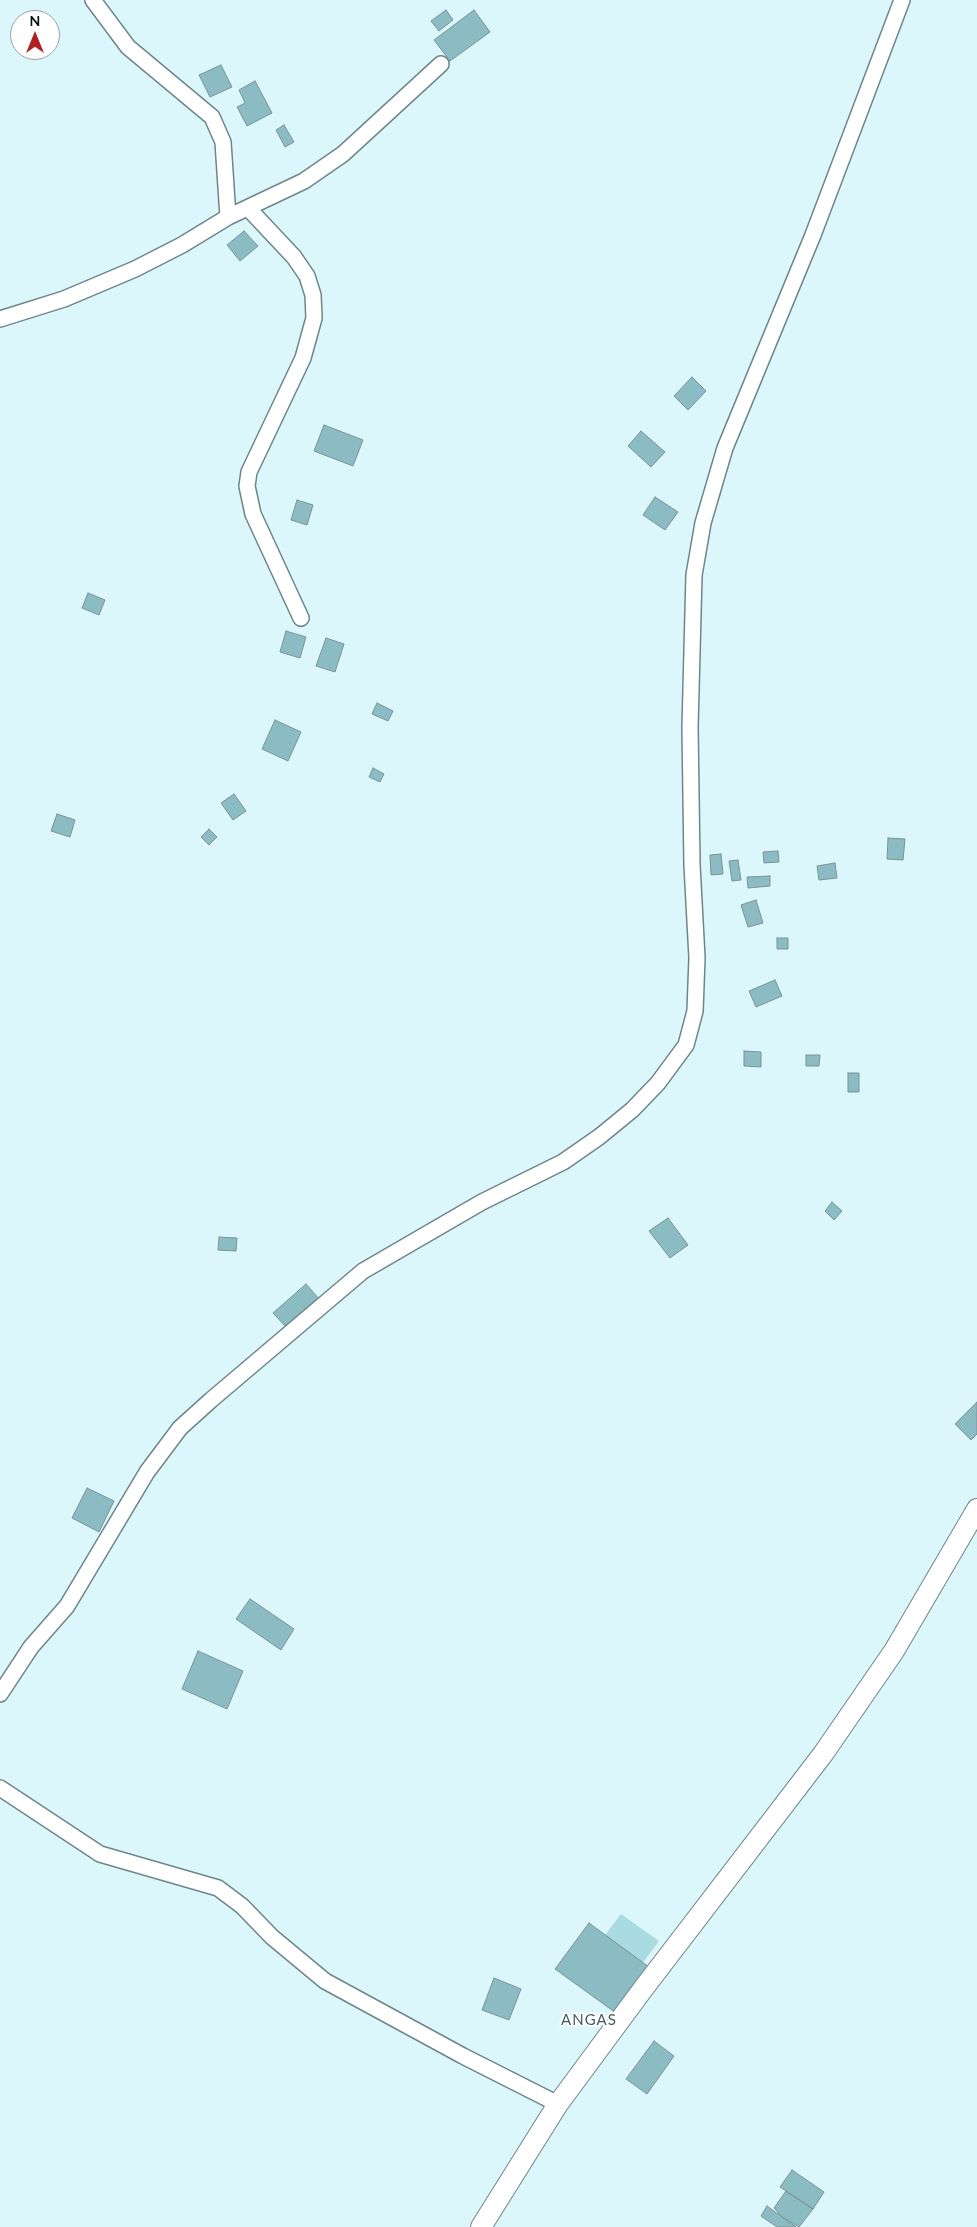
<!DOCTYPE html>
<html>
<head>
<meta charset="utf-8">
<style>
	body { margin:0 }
	#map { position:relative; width:977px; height:2227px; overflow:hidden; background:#dcf7fb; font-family:Lato,sans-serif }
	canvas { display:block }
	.north { position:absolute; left:10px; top:10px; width:50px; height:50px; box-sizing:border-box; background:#fff; border:1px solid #9c9fa0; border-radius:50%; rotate:0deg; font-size:14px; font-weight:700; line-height:20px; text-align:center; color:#071012 }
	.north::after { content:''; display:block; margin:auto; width:18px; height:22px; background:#b12020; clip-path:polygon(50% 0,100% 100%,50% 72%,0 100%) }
</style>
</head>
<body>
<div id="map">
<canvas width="977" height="2227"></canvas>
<div class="north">N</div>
</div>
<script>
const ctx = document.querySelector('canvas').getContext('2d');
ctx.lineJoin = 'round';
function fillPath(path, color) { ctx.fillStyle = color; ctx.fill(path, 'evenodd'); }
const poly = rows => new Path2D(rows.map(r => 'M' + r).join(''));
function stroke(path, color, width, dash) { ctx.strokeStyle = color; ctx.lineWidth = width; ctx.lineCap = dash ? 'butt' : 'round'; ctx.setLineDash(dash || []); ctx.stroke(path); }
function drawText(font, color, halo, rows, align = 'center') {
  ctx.font = font + ' Lato,sans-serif'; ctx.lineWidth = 4; ctx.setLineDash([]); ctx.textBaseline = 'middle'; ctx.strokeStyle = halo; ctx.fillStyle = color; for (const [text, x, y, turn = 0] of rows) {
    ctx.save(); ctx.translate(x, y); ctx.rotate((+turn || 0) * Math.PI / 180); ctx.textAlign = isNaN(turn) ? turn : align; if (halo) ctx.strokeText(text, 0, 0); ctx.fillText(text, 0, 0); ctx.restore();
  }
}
fillPath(poly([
	[621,1914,659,1941,613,2003,575,1975]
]), '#a9dbe2');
const building = poly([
	[446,10,453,20,439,31,431,21,446,10],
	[474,10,490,32,450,61,434,40,474,10],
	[221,65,232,87,210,97,199,75,221,65],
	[255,81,272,113,247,126,237,107,245,103,239,90,255,81],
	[284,125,294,142,285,147,276,130,284,125],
	[244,231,258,246,240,261,227,245,244,231],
	[692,377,706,391,688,410,674,396,692,377],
	[324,425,363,440,353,466,314,451,324,425],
	[641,431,665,452,651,467,628,446,641,431],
	[655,497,678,512,665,530,643,515,655,497],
	[297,500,313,505,307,525,291,520,297,500],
	[88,593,105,600,99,615,82,608,88,593],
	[286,631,306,637,300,658,280,652,286,631],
	[326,638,344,644,335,672,316,666,326,638],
	[377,703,393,711,388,721,372,714,377,703],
	[275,720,301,732,288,761,262,749,275,720],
	[373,768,384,774,380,782,369,777,373,768],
	[234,794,246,811,233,820,221,803,234,794],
	[57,814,75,820,70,837,51,831,57,814],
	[209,829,217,837,209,845,201,837,209,829],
	[888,838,905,839,903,860,887,859,888,838],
	[778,851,779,862,764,863,763,852,778,851],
	[721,854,723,874,711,875,710,855,721,854],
	[738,860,741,880,732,881,729,861,738,860],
	[835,863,837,878,819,880,817,866,835,863],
	[770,876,770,886,748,888,747,877,770,876],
	[756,900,763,923,748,927,741,905,756,900],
	[777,938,788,938,788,949,777,949,777,938],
	[775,980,782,996,756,1007,749,991,775,980],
	[744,1051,761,1052,761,1067,744,1066,744,1051],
	[806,1055,820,1055,819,1066,806,1066,806,1055],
	[848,1073,859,1073,859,1092,848,1092,848,1073],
	[832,1202,842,1211,834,1220,825,1211,832,1202],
	[668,1218,688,1245,670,1258,649,1231,668,1218],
	[219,1237,237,1238,236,1251,218,1250,219,1237],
	[306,1284,320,1300,287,1328,273,1313,306,1284],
	[977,1402,977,1434,971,1440,955,1424,977,1402],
	[87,1488,114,1501,99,1532,72,1518,87,1488],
	[250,1599,294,1629,281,1650,236,1619,250,1599],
	[198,1651,243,1671,227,1709,182,1689,198,1651],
	[589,1923,649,1967,616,2013,555,1969,589,1923],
	[494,1978,521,1989,509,2020,482,2010,494,1978],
	[654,2041,674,2056,647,2094,626,2079,654,2041],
	[792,2170,824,2192,813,2209,780,2187,792,2170],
	[786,2191,813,2209,799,2227,782,2217,774,2208,786,2191],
	[767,2206,782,2217,796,2227,777,2227,761,2216,767,2206]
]);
fillPath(building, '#8bbcc3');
stroke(building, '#7a9397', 1);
const minor = poly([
	[93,0,128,47,212,117,223,142,228,217],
	[248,208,294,257,307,276,313,295,314,318,303,358,249,472,247,486,253,514,301,618],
	[0,319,64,299,135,269,182,245,228,217,304,181,343,154,441,64],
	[0,1694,31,1647,67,1606,147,1472,180,1428,211,1400,363,1271,482,1202,563,1162,599,1137,632,1110,658,1083,686,1045,695,1011,697,958,692,865,690,727,694,575,703,523,725,448,813,235,902,0],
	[0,1788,100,1854,218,1888,242,1906,272,1937,325,1981,463,2056,558,2104]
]);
const tertiary = poly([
	[481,2227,558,2104,643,1989,823,1754,894,1651,977,1509]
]);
stroke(minor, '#6e868a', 18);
stroke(tertiary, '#6e868a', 22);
stroke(minor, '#fff', 15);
stroke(tertiary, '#fff', 20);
ctx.letterSpacing = '1px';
drawText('15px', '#445c5f', '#fff', [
	["ANGAS",589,2020]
]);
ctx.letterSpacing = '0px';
</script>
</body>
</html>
